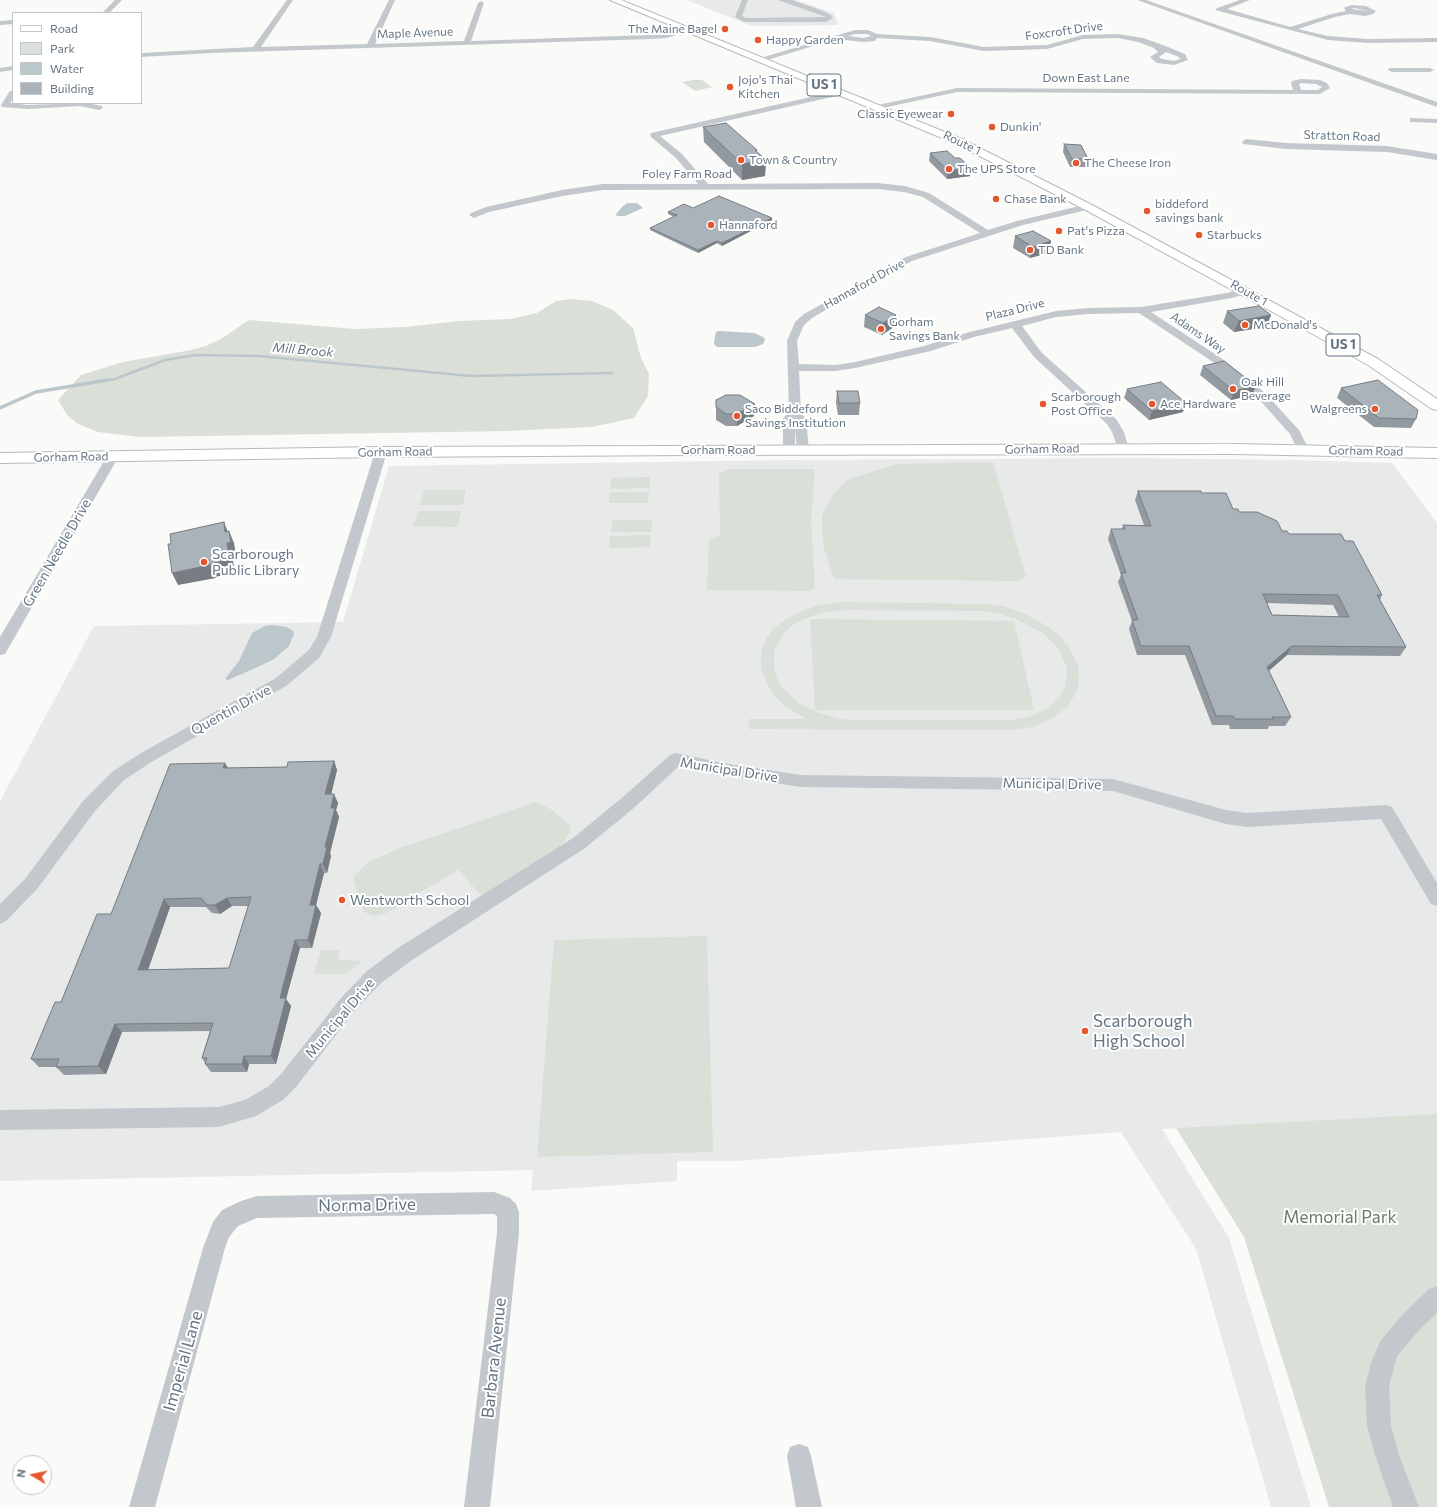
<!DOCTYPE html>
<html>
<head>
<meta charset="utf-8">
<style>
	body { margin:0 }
	#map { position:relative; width:1437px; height:1507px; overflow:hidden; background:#fafaf8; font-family:Commissioner,sans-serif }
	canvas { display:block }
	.legend { position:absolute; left:12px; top:12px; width:130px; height:92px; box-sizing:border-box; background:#fff; border:1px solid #c1c8cd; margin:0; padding:5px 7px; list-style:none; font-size:12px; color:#657683 }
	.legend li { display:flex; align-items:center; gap:8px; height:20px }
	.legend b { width:20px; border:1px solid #c1c8cd }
	.north { position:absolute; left:12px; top:1455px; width:40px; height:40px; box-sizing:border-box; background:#fff; border:1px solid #c1c8cd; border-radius:50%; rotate:279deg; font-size:11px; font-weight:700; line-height:16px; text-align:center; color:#657683 }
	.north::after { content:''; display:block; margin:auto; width:14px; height:18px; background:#e4572e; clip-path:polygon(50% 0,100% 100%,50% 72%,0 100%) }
</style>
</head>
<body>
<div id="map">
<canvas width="1437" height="1507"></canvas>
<ul class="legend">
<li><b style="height:5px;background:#fff"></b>Road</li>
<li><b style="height:11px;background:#dadfd7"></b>Park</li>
<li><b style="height:11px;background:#bbc7cb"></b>Water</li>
<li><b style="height:11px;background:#aab3b9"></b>Building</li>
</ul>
<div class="north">N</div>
</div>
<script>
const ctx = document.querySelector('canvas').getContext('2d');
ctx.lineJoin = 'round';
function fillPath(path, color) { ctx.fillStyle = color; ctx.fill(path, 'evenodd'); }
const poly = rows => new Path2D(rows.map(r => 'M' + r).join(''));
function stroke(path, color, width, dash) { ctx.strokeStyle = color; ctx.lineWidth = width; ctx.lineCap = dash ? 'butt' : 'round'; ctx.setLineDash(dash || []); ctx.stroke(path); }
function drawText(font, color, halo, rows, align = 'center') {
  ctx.font = font + ' Commissioner,sans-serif'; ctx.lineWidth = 4; ctx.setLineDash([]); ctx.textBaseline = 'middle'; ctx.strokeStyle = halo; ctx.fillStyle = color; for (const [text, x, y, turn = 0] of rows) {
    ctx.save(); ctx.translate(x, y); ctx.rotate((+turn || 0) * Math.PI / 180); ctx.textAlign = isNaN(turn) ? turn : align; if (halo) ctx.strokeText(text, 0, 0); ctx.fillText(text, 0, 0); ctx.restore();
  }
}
fillPath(poly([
	[687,0,796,0,834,13,838,25,752,26],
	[1126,458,1294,460,1392,463,1437,523,1437,1115,1162,1129,1229,1238,1311,1507,1271,1507,1196,1249,1121,1132,736,1161,677,1161,677,1181,531,1191,533,1170,0,1181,0,801,94,626,343,622,389,466,790,460]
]), '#e8e9e9');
fillPath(poly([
	[694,80,702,80,712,87,695,91,682,82],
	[570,299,592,301,613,310,633,328,641,358,649,374,648,396,634,418,592,427,508,431,139,437,98,432,78,424,67,415,58,400,81,375,123,362,186,351,206,346,221,339,249,320,355,329,405,327,460,321,510,319,537,313,556,301],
	[993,462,1026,576,1019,581,834,579,824,548,822,533,822,516,831,497,846,481,855,477,898,464],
	[728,469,815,469,811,522,815,588,810,591,707,590,709,541,720,535,719,474],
	[650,477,649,488,610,489,611,478],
	[424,490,466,490,463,505,420,505],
	[610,492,649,492,648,503,609,503],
	[418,511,461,511,457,527,413,526],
	[612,520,652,520,651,532,611,532],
	[651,535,650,547,609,548,610,536],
	[844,602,983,604,1003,606,1023,613,1047,626,1061,637,1069,647,1078,666,1079,679,1077,691,1068,706,1053,718,1036,726,1016,730,749,729,749,719,807,719,786,707,774,695,768,686,761,669,761,655,763,646,766,639,774,628,794,614,819,605],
	[845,610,981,611,1000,614,1016,619,1043,633,1057,647,1064,660,1067,670,1065,687,1061,696,1047,709,1029,717,1013,720,853,720,841,719,819,713,798,703,783,688,777,679,774,668,774,651,782,636,790,627,801,620,821,613],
	[810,619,1014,621,1034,710,815,710],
	[536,802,552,810,571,826,566,840,559,847,483,897,458,870,386,913,375,916,366,913,363,910,353,878,365,865,373,860,400,848],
	[707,936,713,1152,537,1157,554,940],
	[321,950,340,950,338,960,362,961,359,964,344,974,314,974],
	[1437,1114,1437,1507,1329,1507,1244,1237,1176,1128]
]), '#dadfd7');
fillPath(poly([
	[627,203,637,203,643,208,625,216,617,216,616,214,622,207],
	[719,331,754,333,763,337,765,339,764,342,763,344,755,347,717,347,714,344,715,336,716,332],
	[272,625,287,627,293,631,294,634,289,646,274,659,262,665,228,680,225,679,239,661,252,633,265,626]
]), '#bbc7cb');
stroke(poly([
	[102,381,115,379,165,360,196,355,259,356,471,376,612,373]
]), '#bbc7cb', 2.5);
stroke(poly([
	[0,408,36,392,108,380]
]), '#bbc7cb', 3.5);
const major = poly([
	[610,0,621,0,962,139,1092,205,1378,359,1437,399,1437,410,1432,409,1368,365,1302,328,1084,209,954,143,610,0],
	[1233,444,1437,448,1437,458,1233,454,693,455,381,457,0,463,0,453,381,447,1233,444]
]);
stroke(major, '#b5babe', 2);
fillPath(poly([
	[115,0,122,0,109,13,102,13,115,0],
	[287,0,293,0,261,47,367,44,389,0,395,0,375,44,464,41,478,3,481,1,484,3,471,41,650,35,667,34,688,28,692,30,667,38,650,39,210,53,141,57,141,53,253,47,287,0],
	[742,0,748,0,742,16,745,18,826,17,778,0,792,0,823,11,831,15,833,18,826,22,744,22,735,17,742,0],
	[1137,0,1146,0,1437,102,1437,107,1137,0],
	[1240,0,1250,0,1227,9,1290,27,1332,14,1346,11,1344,8,1345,7,1352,5,1366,6,1376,11,1373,14,1365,16,1350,14,1335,17,1298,29,1328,36,1368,39,1437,38,1437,42,1368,43,1328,40,1215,10,1217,8,1240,0],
	[1354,8,1364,10,1368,11,1351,9,1354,8],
	[13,20,13,24,0,25,0,21,13,20],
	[855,30,868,30,877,34,930,37,984,47,1047,45,1083,35,1118,34,1143,38,1163,45,1185,54,1188,60,1174,65,1157,63,1150,57,1158,52,1154,48,1138,42,1118,38,1083,39,1047,49,984,51,930,41,877,38,875,41,864,42,836,39,764,61,758,61,757,59,855,30],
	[855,34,867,34,871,36,864,38,848,36,855,34],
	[1166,52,1179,57,1180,59,1174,61,1162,59,1159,57,1166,52],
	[13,66,13,70,0,72,0,68,13,66],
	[1389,68,1430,68,1434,70,1430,72,1392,72,1388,70,1389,68],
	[1301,79,1320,80,1327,83,1330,88,1320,94,957,92,878,109,874,107,878,105,957,88,1293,90,1291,83,1292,81,1301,79],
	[1302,83,1316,84,1322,87,1318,90,1301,90,1299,84,1302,83],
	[842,90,846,92,845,94,660,136,682,154,708,184,878,183,905,186,929,193,988,230,1017,221,1088,204,1093,207,1091,209,1023,225,912,261,895,270,812,318,804,325,797,341,799,364,836,365,855,362,924,346,966,333,1056,311,1088,308,1141,307,1227,293,1245,288,1249,289,1250,291,1249,293,1232,298,1151,312,1221,358,1264,392,1299,430,1309,450,1307,453,1299,453,1290,434,1256,396,1213,362,1139,313,1088,314,1056,317,1022,326,1042,353,1116,419,1124,432,1129,449,1127,452,1119,452,1112,432,1107,424,1034,357,1012,328,974,337,931,351,855,368,836,371,799,371,801,413,806,419,809,450,807,453,803,454,799,453,797,450,795,429,795,450,793,453,785,453,783,450,783,418,789,412,787,341,795,322,804,314,906,257,980,233,923,197,904,192,878,189,603,190,562,196,489,212,474,218,469,215,471,213,486,207,562,190,603,184,698,184,676,158,651,137,650,135,651,133,842,90],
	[10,91,13,91,13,99,10,103,28,105,87,103,102,106,103,108,99,110,80,106,28,109,2,107,1,105,10,91],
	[1410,118,1437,119,1437,123,1413,122,1410,122,1410,118],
	[1246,139,1286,143,1387,146,1437,154,1437,160,1387,152,1286,149,1243,144,1242,142,1246,139],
	[381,448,385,449,387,452,331,637,319,658,286,686,153,761,124,780,95,811,37,889,6,921,0,924,0,904,25,879,83,801,112,772,141,753,276,678,309,650,317,637,375,452,377,449,381,448],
	[113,452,117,453,119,456,5,654,0,655,0,637,107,456,109,453,113,452],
	[676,753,722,763,801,775,1113,779,1226,810,1247,813,1386,805,1392,807,1437,883,1437,906,1431,904,1381,819,1247,827,1226,824,1113,791,801,787,722,775,679,766,635,807,585,848,412,960,381,983,355,1010,296,1087,283,1100,256,1116,219,1127,0,1130,0,1110,219,1107,245,1100,269,1086,282,1073,341,998,367,971,398,948,573,838,623,797,670,755,676,753],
	[494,1192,510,1198,516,1204,519,1212,519,1233,490,1507,464,1507,497,1233,497,1216,494,1214,257,1218,238,1226,229,1237,225,1248,155,1507,129,1507,203,1248,213,1222,222,1210,241,1201,257,1196,494,1192],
	[1437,1286,1437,1313,1421,1328,1397,1356,1389,1386,1391,1426,1400,1458,1419,1507,1393,1507,1376,1458,1367,1426,1365,1386,1372,1360,1381,1340,1405,1312,1429,1289,1437,1286],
	[799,1444,808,1447,811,1456,822,1507,796,1507,787,1456,790,1447,799,1444]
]), '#c3c8cc');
fillPath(major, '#fff');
fillPath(poly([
	[703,127,757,150,757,152,766,160,765,176,742,180,704,142],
	[1064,144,1088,159,1087,167,1070,167,1063,152],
	[930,153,970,176,947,179,929,161],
	[693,208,772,218,772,220,722,246,717,243,698,253,650,230,650,228,674,217,668,214,668,212],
	[1015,236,1051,241,1048,253,1030,258,1013,248],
	[1227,311,1271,315,1266,327,1234,332,1223,323],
	[865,315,895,326,882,335,864,327],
	[1203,366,1256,386,1252,395,1231,400,1200,375],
	[1341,388,1416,419,1411,428,1374,427,1337,398],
	[1127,389,1183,412,1149,420,1124,398],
	[837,391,860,403,859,415,838,415,836,403],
	[716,400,755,404,754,416,737,426,726,426,716,420],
	[1138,491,1201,493,1233,509,1289,534,1345,541,1382,595,1380,600,1406,647,1400,656,1287,655,1269,671,1291,717,1285,726,1269,726,1268,729,1230,729,1229,725,1212,725,1185,655,1137,655,1129,629,1132,621,1118,582,1121,575,1108,539,1111,529,1122,529,1123,525,1144,525,1135,500],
	[1267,603,1333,605,1339,617,1272,615],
	[334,761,337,770,331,794,338,803,336,810,339,817,330,853,331,856,327,873,324,873,316,905,321,913,312,948,300,948,286,999,291,1006,276,1064,249,1064,247,1072,211,1072,205,1064,205,1063,202,1058,210,1031,122,1032,106,1074,64,1075,56,1067,39,1067,31,1059,61,1002,228,768,287,767],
	[232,906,248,906,229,968,148,970,170,907,206,907,212,913,220,914]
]), '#929a9f');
fillPath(poly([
	[755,150,757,150,756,162,766,160,765,176,742,180,742,164],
	[971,168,970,176,947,179,948,171],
	[772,218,772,220,722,246,722,243],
	[717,241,717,243,698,253,698,250],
	[1051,241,1048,253,1030,258,1033,247],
	[896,315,895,326,882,335,883,323],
	[1271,315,1266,327,1234,332,1239,321],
	[1256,386,1252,395,1231,400,1234,391],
	[1186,403,1183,412,1149,420,1152,411],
	[755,404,754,416,737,426,737,414],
	[224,522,229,535,229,531,234,543,236,555,232,556,235,572,215,577,216,578,178,585,172,573,210,564],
	[1292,646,1287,655,1262,676,1267,667],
	[334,761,337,770,329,803,325,794],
	[225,763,230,772,223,768],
	[334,794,338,803,336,810,339,817,330,853,331,856,327,873,323,864,331,808],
	[320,864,324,873,314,913,310,905],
	[227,898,232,906,220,914,215,905],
	[164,899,170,907,145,978,138,970],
	[316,905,321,913,312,948,308,940],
	[295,940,300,948,286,999,291,1006,276,1064,271,1056,280,998],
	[115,1024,122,1032,106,1074,98,1066],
	[244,1056,249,1064,247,1072,242,1064]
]), '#777d82');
const building = poly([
	[726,123,757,150,755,150,766,160,742,164,703,127,726,123],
	[1064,144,1081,145,1088,159,1072,159,1064,144],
	[947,151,955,158,960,158,971,168,948,171,930,153,947,151],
	[719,196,772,218,722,243,717,241,698,250,650,228,677,215,668,212,684,204,693,208,719,196],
	[1033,231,1051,241,1033,247,1015,236,1033,231],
	[1259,306,1271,315,1239,321,1227,311,1259,306],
	[879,307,896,315,883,323,865,315,879,307],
	[1224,361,1256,386,1234,391,1203,366,1224,361],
	[1378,380,1418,410,1416,419,1379,418,1341,388,1378,380],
	[1161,382,1186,403,1152,411,1127,389,1161,382],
	[837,391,858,391,860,403,839,403,837,391],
	[726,395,740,395,755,404,737,414,726,414,716,407,716,400,726,395],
	[1138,491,1201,491,1201,493,1226,493,1233,509,1238,509,1239,512,1257,512,1277,521,1282,531,1287,531,1289,534,1341,534,1345,541,1353,541,1382,595,1377,595,1406,647,1292,646,1267,667,1291,717,1272,717,1273,719,1235,719,1233,716,1216,716,1189,646,1141,646,1132,620,1138,620,1121,573,1126,573,1111,529,1125,529,1123,525,1151,526,1138,491],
	[1263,594,1338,595,1349,617,1272,615,1263,594],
	[224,522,225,532,229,531,231,543,227,543,230,560,210,564,210,565,172,573,168,544,171,544,170,534,224,522],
	[334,761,325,794,334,794,331,808,335,808,325,847,327,847,323,864,320,864,310,905,316,905,308,940,295,940,280,998,286,998,271,1056,244,1056,242,1064,205,1064,207,1058,202,1058,213,1023,115,1024,98,1066,56,1067,59,1059,31,1059,55,1002,61,1002,97,914,111,914,170,764,225,763,223,768,287,767,288,762,334,761],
	[251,897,229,968,138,970,164,899,201,898,207,905,215,905,227,898,251,897]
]);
fillPath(building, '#aab3b9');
stroke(building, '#777d82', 1);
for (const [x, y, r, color] of [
	[725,29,4,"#e4572e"],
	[758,40,4,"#e4572e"],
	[730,87,4,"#e4572e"],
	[951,114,4,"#e4572e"],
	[992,127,4,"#e4572e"],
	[741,160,4,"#e4572e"],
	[1076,163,4,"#e4572e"],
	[949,169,4,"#e4572e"],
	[996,199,4,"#e4572e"],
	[1147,211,4,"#e4572e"],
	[711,225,4,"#e4572e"],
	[1059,231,4,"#e4572e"],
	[1199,235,4,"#e4572e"],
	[1030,250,4,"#e4572e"],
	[1245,325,4,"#e4572e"],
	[881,329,4,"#e4572e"],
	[1233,389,4,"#e4572e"],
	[1043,404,4,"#e4572e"],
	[1152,404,4,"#e4572e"],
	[1375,409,4,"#e4572e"],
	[737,416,4,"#e4572e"],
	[204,562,4,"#e4572e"],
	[342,900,4,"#e4572e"],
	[1085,1031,4,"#e4572e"]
]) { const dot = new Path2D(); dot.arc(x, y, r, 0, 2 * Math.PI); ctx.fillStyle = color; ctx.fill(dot); stroke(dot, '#fff', 1.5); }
drawText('12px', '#657683', '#fff', [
	["The Maine Bagel",717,29,"right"],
	["Happy Garden",766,40],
	["Jojo's Thai",738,80],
	["Kitchen",738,94],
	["Classic Eyewear",943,114,"right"],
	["Dunkin'",1000,127],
	["Town & Country",749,160],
	["The Cheese Iron",1084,163],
	["The UPS Store",957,169],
	["Chase Bank",1004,199],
	["biddeford",1155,204],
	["savings bank",1155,218],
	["Hannaford",719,225],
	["Pat's Pizza",1067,231],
	["Starbucks",1207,235],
	["TD Bank",1038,250],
	["Gorham",889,322],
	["Savings Bank",889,336],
	["McDonald's",1253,325],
	["Oak Hill",1241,382],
	["Beverage",1241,396],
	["Scarborough",1051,397],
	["Post Office",1051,411],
	["Ace Hardware",1160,404],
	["Saco Biddeford",745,409],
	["Savings Institution",745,423],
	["Walgreens",1367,409,"right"]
], 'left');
drawText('12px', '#657683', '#fff', [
	["Foxcroft Drive",1064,31,-8],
	["Maple Avenue",415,33,-2],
	["Down East Lane",1086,78],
	["Stratton Road",1342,136,2],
	["Route 1",962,143,26],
	["Foley Farm Road",687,174],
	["Hannaford Drive",864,284,-29],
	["Route 1",1249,293,29],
	["Plaza Drive",1015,310,-14],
	["Adams Way",1198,333,34],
	["Gorham Road",1042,449,-1],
	["Gorham Road",718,450],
	["Gorham Road",1366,451,1],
	["Gorham Road",395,452,-1],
	["Gorham Road",71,457,-1]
]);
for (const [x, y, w] of [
	[824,85,34],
	[1343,345,34]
]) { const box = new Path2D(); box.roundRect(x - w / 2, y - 11, w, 22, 3); ctx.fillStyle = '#fff'; ctx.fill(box); stroke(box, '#657683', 1); }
drawText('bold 13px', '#657683', null, [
	["US 1",824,85],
	["US 1",1343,345]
]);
drawText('italic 13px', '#60757c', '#fff', [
	["Mill Brook",303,350,5]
]);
drawText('14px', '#657683', '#fff', [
	["Green Needle Drive",57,553,-60],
	["Quentin Drive",231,710,-29],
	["Municipal Drive",729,770,9],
	["Municipal Drive",1052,784,1],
	["Municipal Drive",340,1018,-50]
]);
drawText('14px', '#657683', '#fff', [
	["Scarborough",212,554],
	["Public Library",212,570],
	["Wentworth School",350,900]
], 'left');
drawText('17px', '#657683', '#fff', [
	["Scarborough",1093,1021],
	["High School",1093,1041]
], 'left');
drawText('17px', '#657683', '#fff', [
	["Norma Drive",367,1205,-1],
	["Barbara Avenue",494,1358,-84],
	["Imperial Lane",183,1361,-74]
]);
drawText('17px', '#687a64', '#fff', [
	["Memorial Park",1340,1217]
]);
</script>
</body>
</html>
